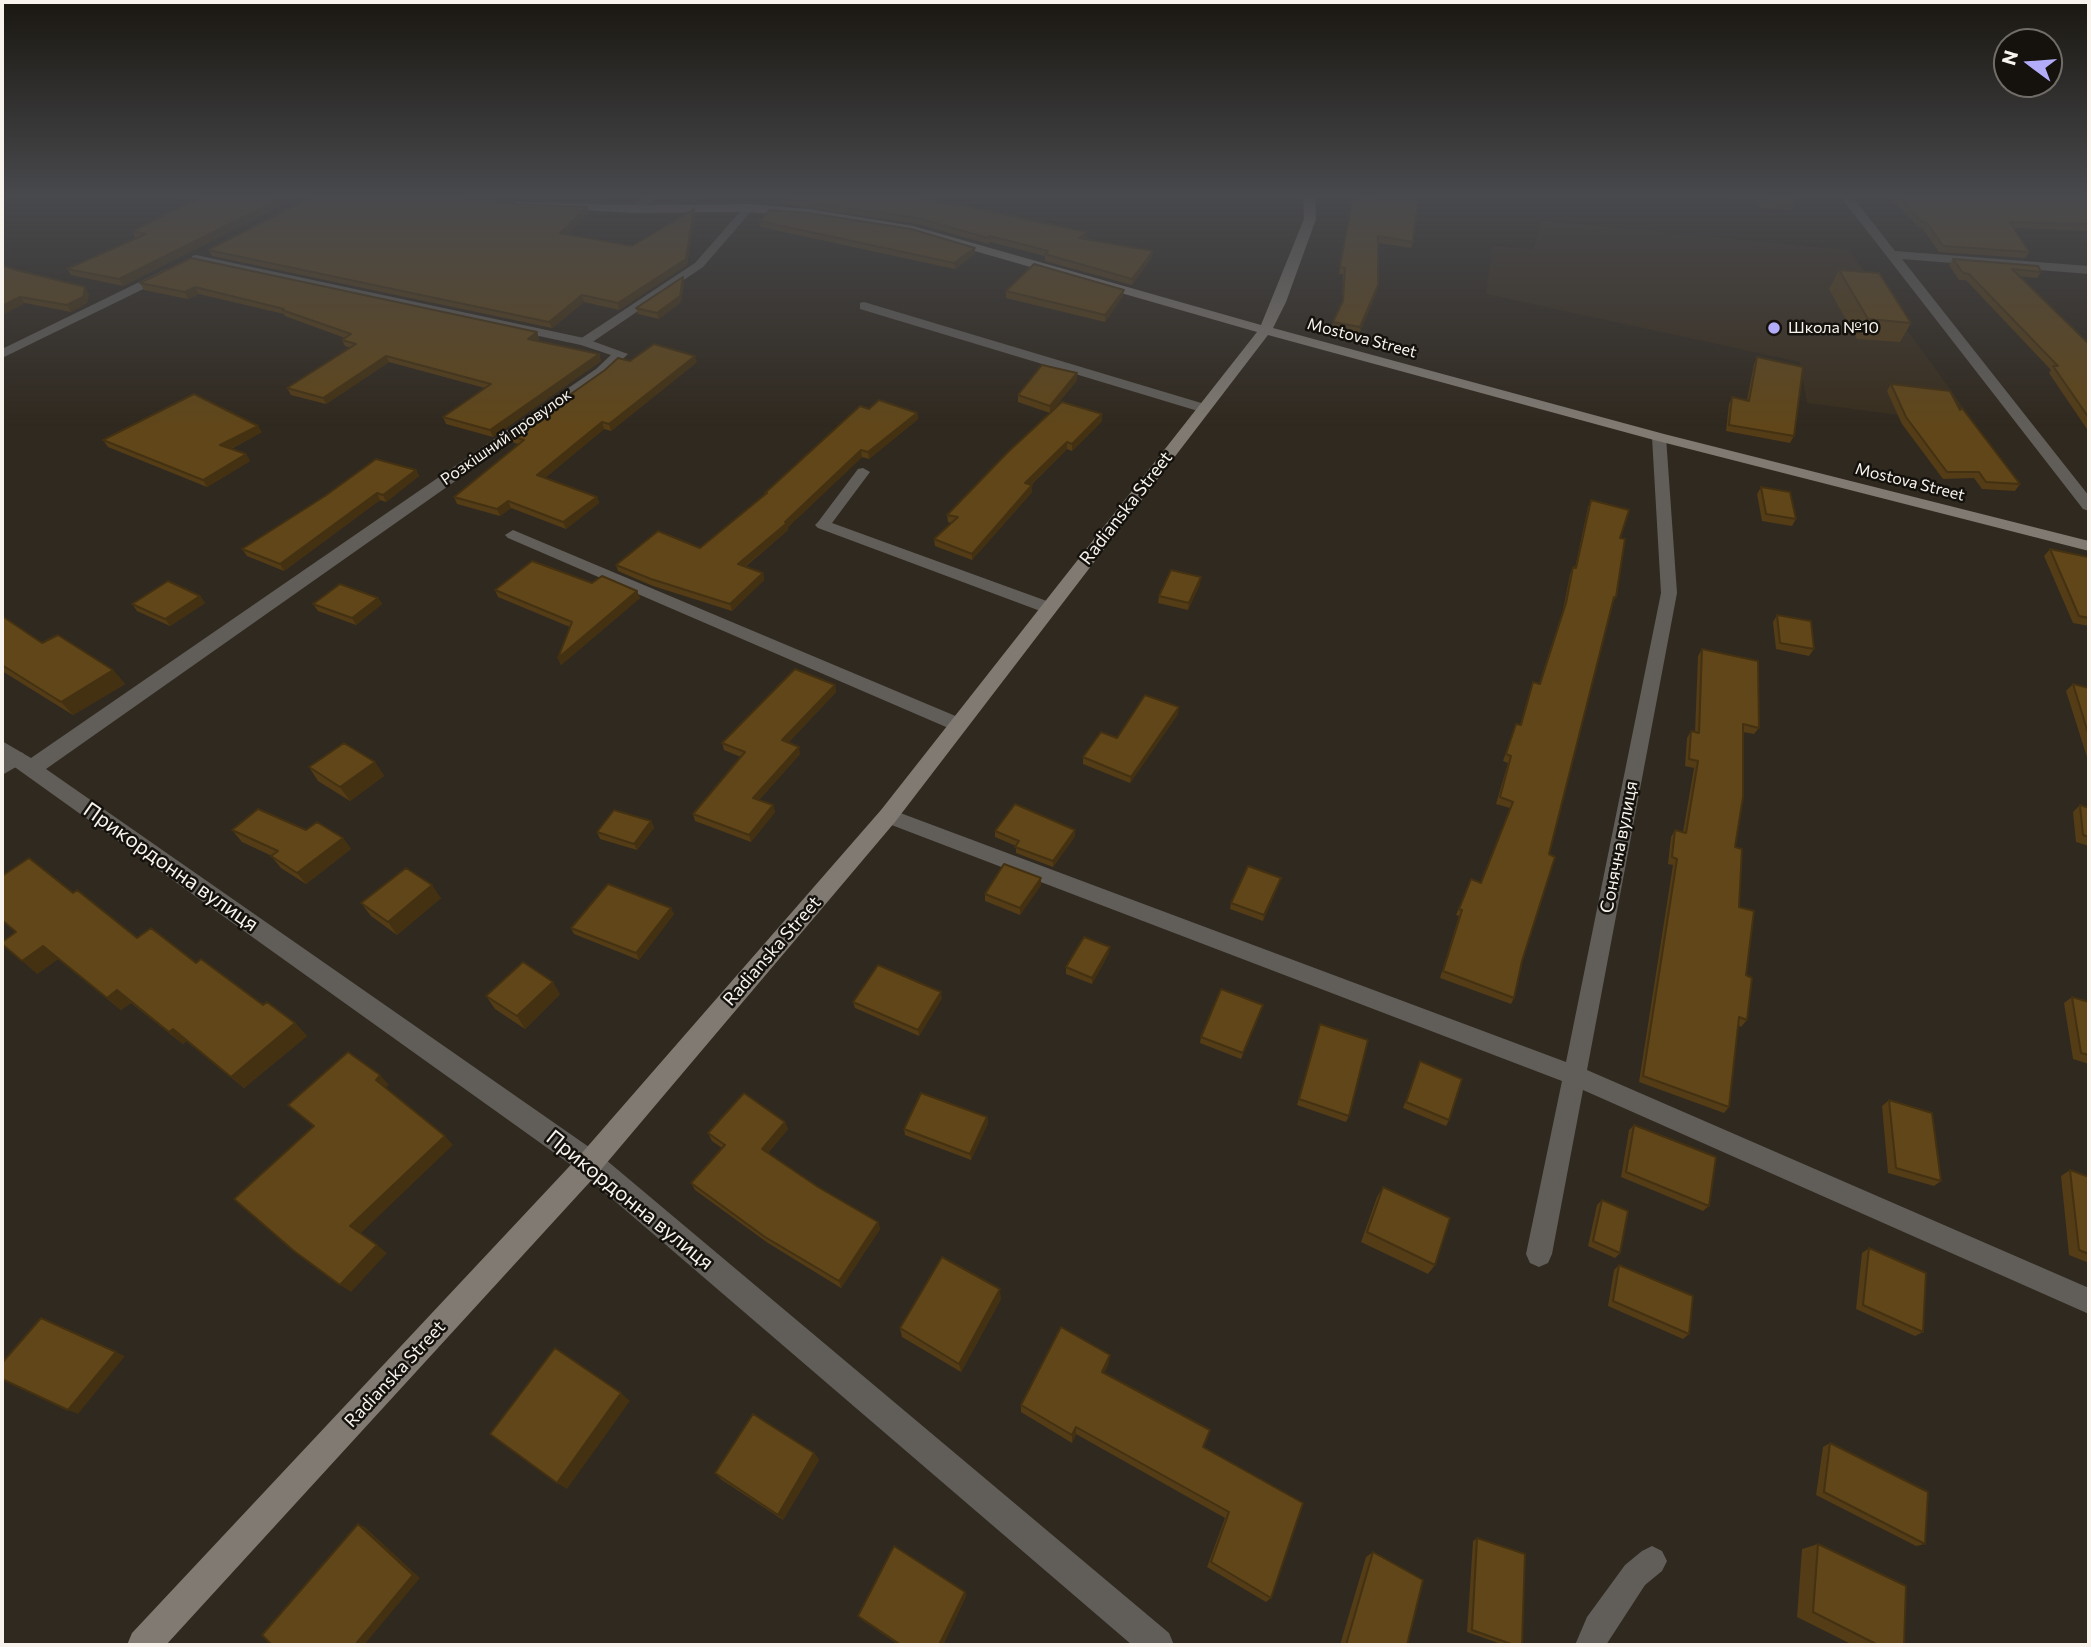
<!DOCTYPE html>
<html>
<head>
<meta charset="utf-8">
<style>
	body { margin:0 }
	#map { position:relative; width:2091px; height:1647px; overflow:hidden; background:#30291f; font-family:Commissioner,sans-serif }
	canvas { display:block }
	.frame { position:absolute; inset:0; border:4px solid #f8f4ed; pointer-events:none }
	.north { position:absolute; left:1993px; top:28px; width:70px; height:70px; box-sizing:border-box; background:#15120e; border:2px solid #706c67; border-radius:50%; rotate:286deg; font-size:19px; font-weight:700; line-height:28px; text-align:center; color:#f8f4ed }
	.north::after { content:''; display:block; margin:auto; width:24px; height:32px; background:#b3adf9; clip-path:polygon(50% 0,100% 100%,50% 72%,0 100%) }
</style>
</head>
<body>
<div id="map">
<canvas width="2091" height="1647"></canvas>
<div class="frame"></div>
<div class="north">N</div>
</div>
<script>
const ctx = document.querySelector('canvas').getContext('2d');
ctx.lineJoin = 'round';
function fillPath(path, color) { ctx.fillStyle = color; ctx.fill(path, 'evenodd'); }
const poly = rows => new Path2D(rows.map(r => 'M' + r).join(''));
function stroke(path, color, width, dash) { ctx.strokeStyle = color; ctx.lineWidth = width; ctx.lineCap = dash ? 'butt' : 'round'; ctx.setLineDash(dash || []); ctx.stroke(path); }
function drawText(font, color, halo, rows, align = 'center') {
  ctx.font = font + ' Commissioner,sans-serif'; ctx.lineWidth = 5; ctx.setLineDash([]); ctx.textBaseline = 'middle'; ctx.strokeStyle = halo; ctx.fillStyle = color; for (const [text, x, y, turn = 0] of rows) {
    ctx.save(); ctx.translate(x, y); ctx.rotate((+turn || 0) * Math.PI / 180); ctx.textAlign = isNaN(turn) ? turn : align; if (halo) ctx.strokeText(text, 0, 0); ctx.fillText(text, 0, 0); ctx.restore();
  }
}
fillPath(poly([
	[1542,221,1849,250,1976,425,1807,403,1800,362,1486,294,1492,246,1533,249]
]), '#392e1e');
fillPath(poly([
	[745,206,754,208,703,267,588,345,580,345,580,339,695,263,745,206],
	[864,302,1208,405,1210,408,1208,411,1198,411,860,309,860,303,864,302],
	[1659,433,1666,437,1677,593,1587,1070,2089,1288,2089,1314,1583,1090,1552,1254,1548,1263,1539,1267,1530,1263,1526,1254,1562,1081,881,821,878,816,881,811,888,809,895,811,1566,1062,1661,593,1652,437,1659,433],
	[863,468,870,472,832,523,1055,604,1057,608,1055,612,1043,612,818,528,815,525,818,522,858,469,863,468],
	[513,530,965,720,968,725,965,730,953,730,508,538,505,535,513,530],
	[17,751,23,753,26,758,23,763,2,775,2,759,17,751],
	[1652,1546,1662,1551,1667,1561,1662,1571,1645,1585,1606,1645,1575,1645,1587,1617,1625,1565,1642,1551,1652,1546]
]), '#615e59');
fillPath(poly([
	[645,196,658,196,640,211,632,211,632,207,645,196],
	[1840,196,1852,196,1895,251,2089,266,2089,274,1902,259,2089,496,2089,511,2083,509,1840,196],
	[196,255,584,338,628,354,606,375,46,769,599,1154,1169,1633,1174,1645,1132,1645,581,1172,2,758,2,741,31,758,596,369,611,355,581,345,192,262,192,256,196,255],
	[166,269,172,273,170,276,2,358,2,349,166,269]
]), '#615e59');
fillPath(poly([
	[1303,196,1315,196,1316,219,1286,302,1273,328,1664,434,2089,541,2089,551,1654,440,1268,335,895,822,599,1172,166,1645,127,1645,132,1633,581,1154,881,810,1257,332,912,233,810,217,749,212,636,213,520,207,516,206,516,202,636,205,749,204,810,209,913,226,1261,325,1304,219,1303,196]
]), '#807a72');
fillPath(poly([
	[175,196,301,196,123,286,71,275,67,269,137,237,135,237,132,231,195,200,175,197],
	[486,196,607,196,602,201],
	[657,196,698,196,697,202,658,199],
	[1353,196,1413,242,1411,248,1378,243,1378,285,1377,291,1359,334,1332,329,1333,322,1342,304,1343,274,1339,274],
	[1713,196,1792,196,1795,204,1792,210,1760,208,1753,197,1752,199],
	[1889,196,2089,197,2089,231,2014,228,2029,252,2025,258,1939,252,1922,228,1919,228],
	[783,198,954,206,1087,232,1087,238,1085,239,1152,257,1132,285,1045,261,1045,256,990,242,988,244,918,224,784,204],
	[589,213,567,235,632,246,695,215,687,265,619,310,584,302,552,328,212,256,208,250],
	[759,221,975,254,955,269,760,227],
	[191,258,537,332,539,339,536,341,599,354,601,361,493,437,446,424,443,417,485,388,389,362,326,404,291,395,287,388,351,348,345,346,342,340,345,338,285,316,284,314,199,294,188,299,144,290,140,283],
	[1953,259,2041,272,2037,278,2019,276,2089,344,2089,432,2049,373,2051,370,1966,280,1959,280,1949,265],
	[2,265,89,294,87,303,71,312,25,303,2,315],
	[1839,270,1911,323,1900,342,1857,339,1829,289],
	[684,283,681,302,659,319,638,314,636,308],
	[1006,291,1123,296,1105,322,1006,298],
	[1757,357,1794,436,1790,443,1726,431,1729,404,1732,397,1747,400,1754,364],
	[630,361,697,362,611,431,604,429,545,478,597,497,599,503,566,529,511,508,500,516,457,504,454,497,519,444,514,443,511,436],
	[1077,380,1051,412,1102,421,1072,451,1067,449,1031,485,1032,492,972,560,935,546,934,539,952,523,948,522,947,515,1050,413,1018,402,1018,395],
	[1891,384,1960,410,2020,484,2015,491,1982,489,1974,478,1943,479,1902,424,1887,391],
	[869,409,917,413,918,419,869,459,862,457,788,527,788,530,745,567,763,573,764,580,732,611,653,586,618,571,616,565,700,548,765,495,765,493],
	[262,432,231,449,246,454,250,461,207,487,108,447,103,440],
	[416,470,419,476,386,502,380,500,284,571,247,556,242,549],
	[1761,487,1796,519,1792,526,1762,521,1757,494],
	[1591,500,1620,538,1616,597,1612,604,1522,961,1514,998,1511,1004,1440,978,1459,916,1456,915,1468,886,1480,883,1510,808,1496,804,1508,763,1503,761,1516,724,1520,725,1533,682,1539,684,1563,610,1570,574,1573,567,1575,568,1588,507],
	[2050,549,2089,561,2089,626,2073,623,2044,556],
	[592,583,637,591,640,598,561,665,558,658,570,627,498,597,495,590],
	[1200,584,1188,610,1158,603,1159,596],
	[200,596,205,603,170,626,137,611,132,604],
	[378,598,382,604,356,625,318,611,313,604],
	[1777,615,1814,649,1809,656,1776,649,1773,622],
	[2,616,42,643,113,670,125,684,73,715,2,671],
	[1702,649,1759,728,1754,734,1743,732,1735,847,1739,907,1746,975,1747,1020,1741,1027,1738,1025,1729,1107,1724,1113,1639,1082,1673,865,1668,864,1671,837,1675,830,1683,832,1694,768,1685,766,1687,738,1691,731,1695,732,1698,656],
	[2073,684,2089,688,2089,757,2087,757,2066,691],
	[835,685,836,692,788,743,800,754,759,800,773,805,775,812,751,842,695,821,693,814,741,757,724,750,722,743],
	[1178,714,1130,783,1083,764,1083,757,1117,738],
	[375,762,384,776,350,801,318,781,309,767],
	[2080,805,2089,808,2089,846,2076,842,2073,812],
	[651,821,654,828,637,850,600,839,597,832],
	[232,830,306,830,343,838,351,849,306,884,281,868,271,856,272,856,242,842],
	[1075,830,1075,836,1053,867,1016,853,1016,846,995,837,995,831],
	[1041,878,1041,885,1020,915,985,901,985,894],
	[1281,878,1279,884,1263,921,1230,909,1231,903],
	[73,893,137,938,196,963,295,1023,307,1036,244,1088,186,1041,183,1044,131,1003,121,1010,58,959,37,974],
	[441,898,397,935,371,916,361,903],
	[674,914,639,960,574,934,571,928],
	[1109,953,1092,984,1066,974,1066,967],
	[560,994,525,1029,495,1009,486,996],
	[2072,997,2089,1002,2089,1064,2073,1059,2064,1003],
	[942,998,919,1036,855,1008,853,1002],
	[1263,1005,1241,1059,1200,1043,1201,1037],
	[1318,1030,1349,1116,1346,1122,1297,1105],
	[1420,1061,1449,1120,1446,1126,1403,1108],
	[1889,1100,1941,1181,1934,1186,1888,1173,1882,1106],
	[987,1117,988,1123,971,1160,905,1135,904,1129],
	[785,1122,788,1129,768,1153,818,1187,878,1222,880,1229,841,1288,768,1243,695,1190,691,1183,722,1148,712,1141,708,1133],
	[1634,1125,1709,1206,1703,1211,1621,1177,1629,1130],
	[2070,1170,2089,1177,2089,1263,2069,1255,2061,1176],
	[1383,1187,1435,1265,1428,1274,1361,1242,1377,1197],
	[1602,1200,1620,1253,1615,1258,1588,1246,1597,1205],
	[1869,1248,1923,1332,1915,1336,1856,1309,1862,1253],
	[1619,1265,1689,1334,1683,1339,1608,1306,1614,1270],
	[1001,1299,961,1372,902,1337,900,1328],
	[1109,1363,1104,1373,1203,1447,1271,1598,1266,1602,1207,1567,1225,1518,1076,1434,1072,1443,1021,1412,1021,1405],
	[1830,1443,1925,1544,1916,1546,1816,1495,1823,1447],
	[814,1453,819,1460,783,1520,722,1480,715,1473],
	[1477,1538,1522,1645,1504,1645,1467,1632,1473,1541],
	[1818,1544,1904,1645,1853,1645,1797,1617,1802,1549],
	[1373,1552,1407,1645,1340,1645,1366,1557],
	[965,1592,966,1596,943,1645,899,1645,862,1620,858,1616]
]), '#533c16');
fillPath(poly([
	[286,196,301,196,123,286,119,279],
	[587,207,589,213,561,240,560,233],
	[694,209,695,215,687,265,619,310,618,303],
	[1087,232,1087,238,1079,245,1079,238],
	[975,248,975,254,955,269,954,263],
	[1153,251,1152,257,1132,285,1132,279],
	[683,277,684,283,681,302,659,319,657,313],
	[1378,285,1377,291,1359,334,1360,327],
	[85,287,89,294,87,303,71,312,67,305],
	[195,287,199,294,188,299,185,292],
	[1124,290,1123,296,1105,322,1105,315],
	[582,295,584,302,552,328,549,322],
	[20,297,25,303,2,315,2,306],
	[537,332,539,339,531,346,528,339],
	[599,354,601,361,493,437,490,430],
	[386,356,389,362,326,404,323,398],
	[695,356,697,362,611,431,609,424],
	[1077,373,1077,380,1050,413,1050,406],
	[917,413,918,419,869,459,868,452],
	[1102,414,1102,421,1072,451,1072,444],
	[602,422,604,429,540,482,537,475],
	[258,426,262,432,224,452,220,445],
	[1067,442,1067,449,1025,490,1025,483],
	[861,450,862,457,788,527,788,530,739,571,738,564],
	[246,454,250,461,207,487,203,480],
	[416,470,419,476,386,502,383,495],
	[1032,485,1032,492,972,560,972,554],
	[377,493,380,500,284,571,280,564],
	[597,497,599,503,566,529,563,522],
	[508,501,511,508,500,516,497,509],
	[763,573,764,580,732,611,730,604],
	[1201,577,1200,584,1188,610,1189,603],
	[637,591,640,598,561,665,558,658],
	[200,596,205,603,170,626,165,619],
	[378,598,382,604,356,625,352,618],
	[113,670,125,684,73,715,61,702],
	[835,685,836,692,784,747,782,740],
	[1179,707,1178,714,1130,783,1131,777],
	[799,747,800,754,755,804,753,798],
	[375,762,384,776,350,801,340,787],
	[773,805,775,812,751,842,749,835],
	[651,821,654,828,637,850,634,844],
	[1075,830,1075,836,1053,867,1053,861],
	[343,838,351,849,306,884,297,873],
	[1041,878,1041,885,1020,915,1020,908],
	[1281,878,1279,884,1263,921,1264,915],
	[432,885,441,898,397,935,388,922],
	[671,908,674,914,639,960,636,953],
	[43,946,58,959,37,974,22,961],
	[1110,947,1109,953,1092,984,1092,978],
	[553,982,560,994,525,1029,517,1016],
	[117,990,131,1003,121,1010,107,998],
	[941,992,942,998,919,1036,918,1030],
	[295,1023,307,1036,244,1088,231,1077],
	[173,1029,186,1041,183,1044,169,1032],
	[380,1075,389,1085,384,1089,376,1080],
	[987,1117,988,1123,971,1160,970,1154],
	[785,1122,788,1129,765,1156,762,1149],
	[445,1136,453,1145,360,1234,350,1226],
	[878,1222,880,1229,841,1288,839,1281],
	[377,1245,387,1253,351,1292,340,1285],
	[1000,1289,1001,1299,961,1372,959,1364],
	[116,1352,125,1356,78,1414,68,1410],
	[1110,1355,1109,1363,1101,1380,1102,1372],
	[621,1393,630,1401,567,1489,557,1483],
	[1076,1427,1076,1434,1072,1443,1072,1435],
	[814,1453,819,1460,783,1520,778,1515],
	[358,1524,365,1527,420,1578,364,1645,355,1645],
	[965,1592,966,1596,943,1645,939,1645]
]), '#433112');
const building = poly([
	[203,196,286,196,119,279,67,269,146,234,132,231,203,196],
	[313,196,453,196,516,204,587,207,560,233,632,246,694,209,686,259,618,303,582,295,549,322,208,250,313,196],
	[785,196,908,196,918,197,954,206,954,204,1087,232,1079,238,1153,251,1132,279,1045,254,1048,251,990,236,988,238,917,218,783,198,785,196],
	[1353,196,1377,196,1377,197,1418,201,1413,242,1378,236,1378,285,1360,327,1333,322,1343,301,1345,268,1340,267,1353,196],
	[1759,196,1792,196,1795,204,1762,202,1759,196],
	[1898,196,2089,197,2089,224,2010,222,2029,252,1943,246,1926,222,1922,222,1898,196],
	[770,210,809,213,911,229,975,248,954,263,759,221,770,210],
	[191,258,537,332,528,339,599,354,490,430,443,417,491,384,386,356,323,398,287,388,356,344,342,340,351,334,282,310,284,309,195,287,185,292,140,283,191,258],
	[1953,259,2038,266,2041,272,2012,269,2089,344,2089,418,2053,366,2058,366,1969,274,1963,273,1953,259],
	[1034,264,1124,290,1105,315,1006,291,1034,264],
	[2,265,16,270,85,287,83,297,67,305,20,297,2,306,2,265],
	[1839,270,1879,273,1911,323,1868,319,1839,270],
	[683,277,680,296,657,313,636,308,683,277],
	[654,344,695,356,609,424,602,422,537,475,597,497,563,522,508,501,497,509,454,497,524,440,511,436,605,370,618,358,630,361,654,344],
	[1757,357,1803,367,1794,436,1729,425,1732,397,1749,401,1757,357],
	[1042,365,1077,373,1050,406,1018,395,1042,365],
	[1891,384,1950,391,1960,410,1962,408,2020,484,1986,482,1979,472,1947,472,1906,417,1891,384],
	[194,394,258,426,220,445,246,454,203,480,103,440,194,394],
	[879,400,917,413,868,452,861,450,785,522,787,523,738,564,763,573,730,604,651,579,616,565,658,531,700,548,767,493,765,493,860,406,869,409,879,400],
	[1062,402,1102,414,1072,444,1067,442,1025,483,1032,485,972,554,934,539,958,517,947,515,1008,452,1062,402],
	[376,459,416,470,383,495,377,493,280,564,242,549,325,496,376,459],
	[1761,487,1790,492,1796,519,1766,514,1761,487],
	[1591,500,1629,510,1620,538,1625,539,1616,597,1614,597,1549,854,1555,857,1522,961,1514,998,1443,971,1462,910,1459,909,1471,879,1481,883,1513,802,1500,797,1511,756,1506,754,1516,724,1521,725,1533,682,1540,684,1566,603,1573,567,1576,568,1591,500],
	[2050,549,2088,557,2089,561,2089,618,2079,616,2050,549],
	[532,561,592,583,602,576,637,591,558,658,572,622,495,590,532,561],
	[1171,570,1201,577,1189,603,1159,596,1171,570],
	[168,581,200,596,165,619,132,604,168,581],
	[340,584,378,598,352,618,313,604,340,584],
	[1777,615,1811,621,1814,649,1780,643,1777,615],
	[2,616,42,643,58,635,113,670,61,702,2,665,2,616],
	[1702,649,1758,661,1759,728,1743,724,1743,797,1735,847,1742,849,1739,907,1754,911,1746,975,1752,978,1747,1020,1739,1017,1729,1107,1643,1076,1677,859,1672,857,1675,830,1686,833,1698,761,1689,759,1691,731,1699,733,1702,649],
	[795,669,835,685,782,740,799,747,753,798,773,805,749,835,693,814,745,752,722,743,795,669],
	[2073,684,2089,688,2089,736,2073,684],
	[1145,695,1179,707,1131,777,1083,757,1101,732,1117,738,1145,695],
	[344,743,375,762,340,787,309,767,344,743],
	[1015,804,1075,830,1053,861,1015,847,1019,841,995,831,1015,804],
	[2080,805,2089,808,2089,837,2083,835,2080,805],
	[258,809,306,830,317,822,343,838,297,873,271,856,278,851,232,830,258,809],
	[614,810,651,821,634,844,597,832,614,810],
	[29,858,73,893,77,890,137,938,151,928,196,963,201,959,263,1005,267,1002,295,1023,231,1077,173,1029,169,1032,117,990,107,998,43,946,22,961,2,944,2,942,16,932,2,920,2,876,29,858],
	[1004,864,1041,878,1020,908,985,894,1004,864],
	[1248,866,1281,878,1264,915,1231,903,1248,866],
	[406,868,432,885,388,922,361,903,406,868],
	[608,884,671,908,636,953,571,928,608,884],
	[1084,937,1110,947,1092,978,1066,967,1084,937],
	[523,962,553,982,517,1016,486,996,523,962],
	[878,965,941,992,918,1030,853,1002,878,965],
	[1221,989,1263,1005,1243,1053,1201,1037,1221,989],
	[2072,997,2089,1002,2089,1055,2081,1053,2072,997],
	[1320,1024,1368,1040,1349,1116,1299,1099,1320,1024],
	[348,1052,380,1075,376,1080,445,1136,350,1226,377,1245,340,1285,294,1251,234,1199,314,1126,288,1105,348,1052],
	[1420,1061,1462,1079,1449,1120,1406,1102,1420,1061],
	[744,1093,785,1122,762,1149,818,1187,878,1222,839,1281,765,1237,691,1183,725,1145,708,1133,744,1093],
	[921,1093,987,1117,970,1154,904,1129,921,1093],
	[1889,1100,1932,1113,1941,1181,1896,1168,1889,1100],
	[1634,1125,1716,1157,1709,1206,1626,1172,1634,1125],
	[2070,1170,2089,1177,2089,1254,2079,1250,2070,1170],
	[1383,1187,1450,1218,1435,1265,1367,1232,1383,1187],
	[1602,1200,1628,1211,1620,1253,1593,1241,1602,1200],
	[1869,1248,1926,1273,1923,1332,1863,1305,1869,1248],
	[942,1257,1000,1289,959,1364,900,1328,942,1257],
	[1619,1265,1693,1296,1689,1334,1613,1301,1619,1265],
	[41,1318,116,1352,68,1410,2,1379,2,1363,41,1318],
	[1061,1327,1110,1355,1102,1372,1210,1430,1203,1447,1303,1503,1271,1598,1211,1562,1229,1512,1076,1427,1072,1435,1021,1405,1061,1327],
	[555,1348,621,1393,557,1483,490,1434,555,1348],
	[753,1414,814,1453,778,1515,715,1473,753,1414],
	[1830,1443,1928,1492,1925,1544,1824,1492,1830,1443],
	[358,1524,413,1575,355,1645,272,1645,262,1635,358,1524],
	[1477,1538,1525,1554,1522,1645,1514,1645,1472,1630,1477,1538],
	[1818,1544,1906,1586,1904,1645,1878,1645,1813,1612,1818,1544],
	[894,1546,965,1592,939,1645,901,1645,858,1616,894,1546],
	[1373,1552,1423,1580,1407,1645,1346,1645,1373,1552]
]);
fillPath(building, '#604619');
stroke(building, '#433112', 2);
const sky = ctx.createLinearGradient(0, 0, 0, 427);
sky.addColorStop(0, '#1a1711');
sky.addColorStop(0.46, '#48494d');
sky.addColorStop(1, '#48494d00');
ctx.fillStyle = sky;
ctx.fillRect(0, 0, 2091, 427);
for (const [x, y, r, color] of [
	[1774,328,7,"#b3adf9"]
]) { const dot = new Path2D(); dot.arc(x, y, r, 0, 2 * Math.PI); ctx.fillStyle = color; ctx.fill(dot); stroke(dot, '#15120e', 2.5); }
drawText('16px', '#f8f4ed', '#15120e', [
	["Школа №10",1788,328]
], 'left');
drawText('16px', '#f8f4ed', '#15120e', [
	["Mostova Street",1362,338,15],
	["Розкішний провулок",506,437,-35],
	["Mostova Street",1910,482,14]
]);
drawText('18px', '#f8f4ed', '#15120e', [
	["Radianska Street",1126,508,-52],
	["Сонячна вулиця",1619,847,-79],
	["Radianska Street",772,951,-49],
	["Radianska Street",395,1374,-47]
]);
drawText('21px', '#f8f4ed', '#15120e', [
	["Прикордонна вулиця",171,867,35],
	["Прикордонна вулиця",630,1200,39]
]);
</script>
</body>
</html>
